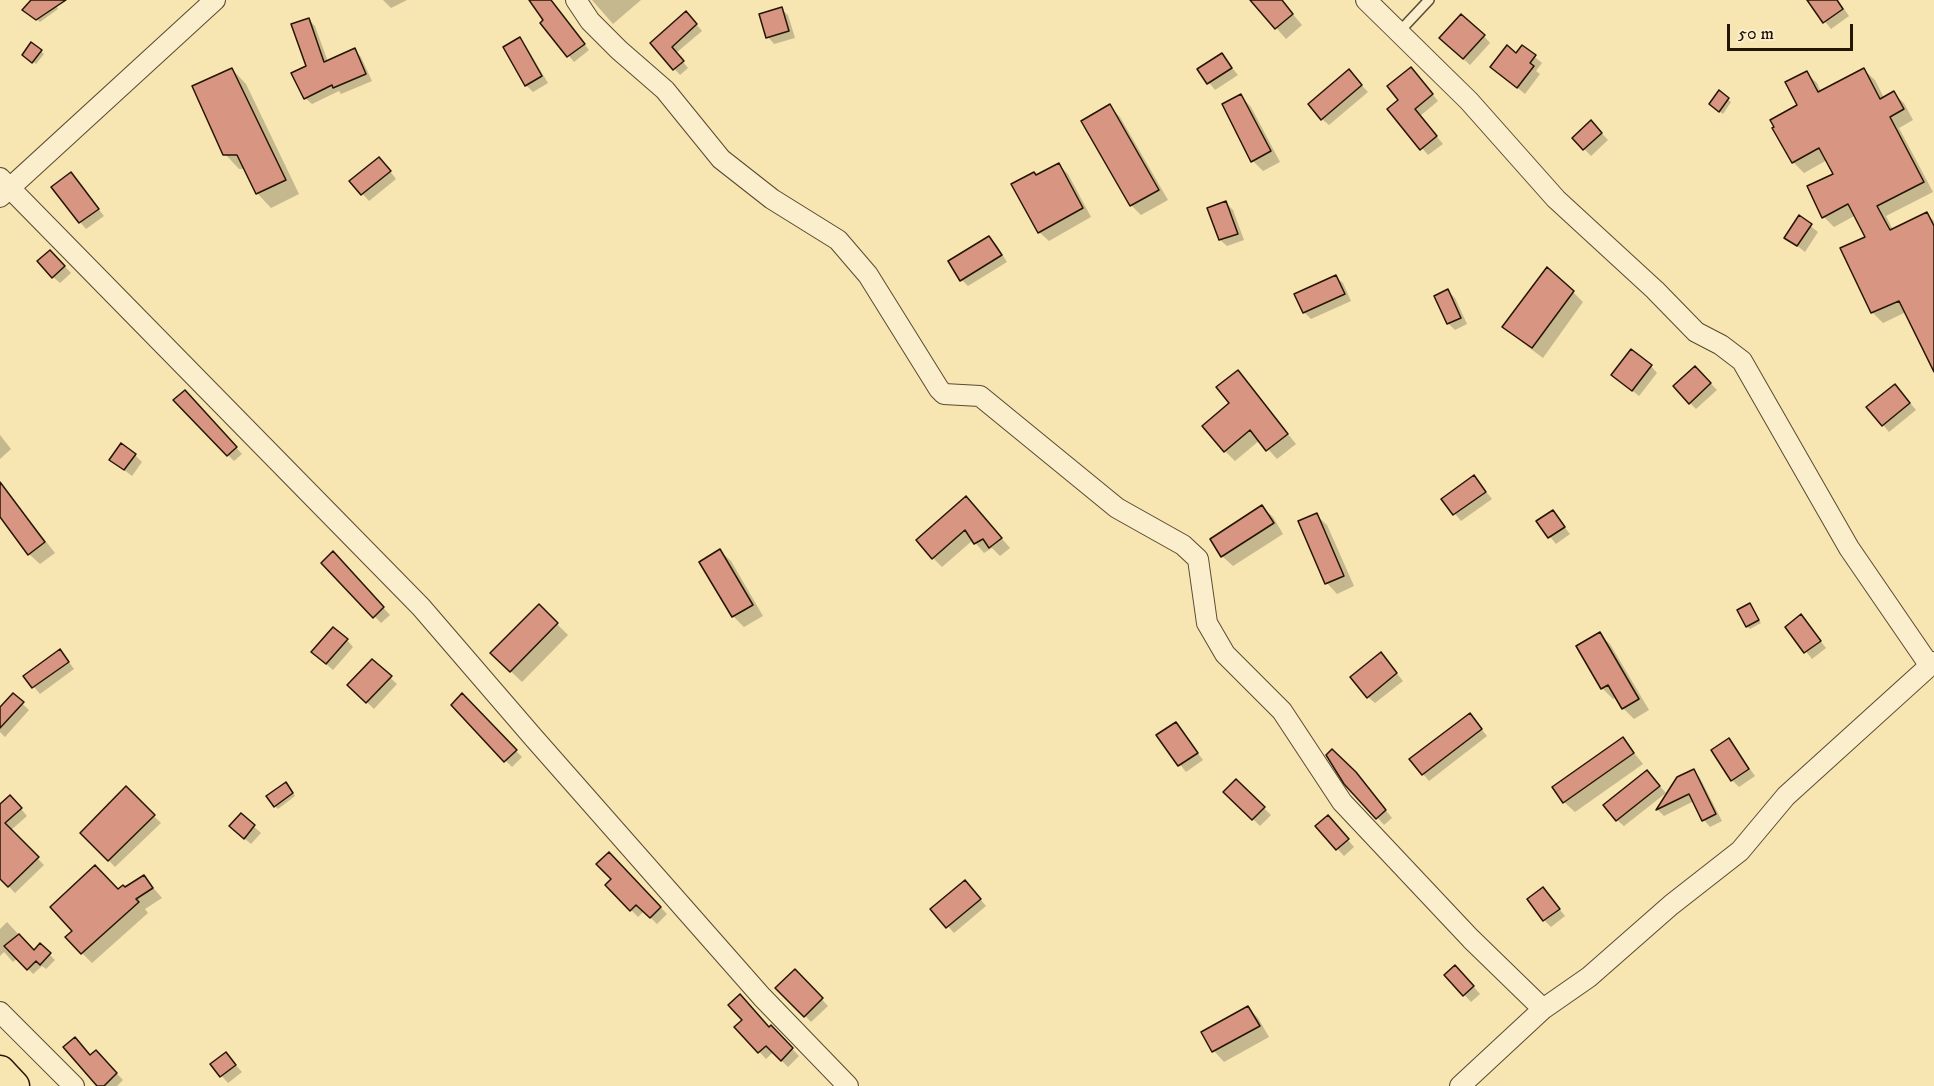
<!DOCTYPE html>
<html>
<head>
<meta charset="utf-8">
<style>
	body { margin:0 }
	#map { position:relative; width:1934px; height:1086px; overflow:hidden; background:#f7e5b2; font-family:"IM FELL DW Pica",serif }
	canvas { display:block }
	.scale { position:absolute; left:1727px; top:24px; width:126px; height:27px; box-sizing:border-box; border:3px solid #251604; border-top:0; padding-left:8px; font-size:18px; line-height:21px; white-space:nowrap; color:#251604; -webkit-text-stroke:4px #faeecd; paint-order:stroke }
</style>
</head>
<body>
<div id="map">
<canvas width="1934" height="1086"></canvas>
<div class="scale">50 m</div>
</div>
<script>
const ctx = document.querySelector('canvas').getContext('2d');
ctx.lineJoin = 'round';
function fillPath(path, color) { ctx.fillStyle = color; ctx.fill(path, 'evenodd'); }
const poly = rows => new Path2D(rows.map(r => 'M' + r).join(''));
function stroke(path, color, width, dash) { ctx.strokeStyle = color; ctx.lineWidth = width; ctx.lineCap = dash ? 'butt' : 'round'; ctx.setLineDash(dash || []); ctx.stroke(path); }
fillPath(poly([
	[33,0,53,0,58,9,40,22,27,13],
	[383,0,407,0,391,8],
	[531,0,547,0,564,17,589,50,574,62,542,23,545,21],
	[592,0,641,0,613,24],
	[1252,0,1281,0,1302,25,1286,39],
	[1808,0,1838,0,1849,16,1831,29],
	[781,9,788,15,795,38,774,44,768,37],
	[308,19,315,26,328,62,355,50,361,57,372,81,341,94,339,91,312,104,305,98,308,67],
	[692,19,702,31,676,53,688,68,680,75,652,44],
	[1484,36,1490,43,1470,65,1447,44],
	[520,39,526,46,548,83,533,92,526,85],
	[1523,47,1542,63,1536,71,1540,74,1525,94,1492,67,1517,55],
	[41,51,44,54,36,64,27,57],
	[1221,55,1238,75,1215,90,1199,70],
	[232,69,246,84,299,194,271,208,257,193,245,169,239,169,225,154],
	[1864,70,1875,80,1884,98,1893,93,1904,103,1913,120,1899,128,1933,192,1886,216,1893,230,1927,214,1934,221,1934,368,1906,312,1883,323,1872,312,1867,237,1856,215,1834,227,1824,217,1835,175,1827,160,1804,173,1793,162,1774,128,1799,106,1806,73,1817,83,1821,92],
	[1417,75,1438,101,1420,116,1443,144,1428,155,1389,109,1401,100],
	[1355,78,1368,92,1329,125,1322,119],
	[1719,92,1731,102,1723,114,1713,107],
	[1241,96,1251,107,1280,162,1263,171,1253,161],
	[1110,106,1120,117,1168,200,1141,215,1131,205],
	[1591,122,1608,140,1591,156,1574,138],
	[1059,165,1068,174,1091,217,1049,241,1039,232,1036,176],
	[386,166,396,179,369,201,351,181],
	[71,174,104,216,86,229,80,222],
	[1226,203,1233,210,1244,240,1227,246,1220,240],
	[1799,217,1818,232,1805,252,1786,237],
	[989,238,996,244,1007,262,968,286,962,280],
	[57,258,71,273,60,283,53,277],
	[1336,277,1343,283,1351,301,1311,319,1304,312],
	[1448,291,1455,298,1467,324,1455,330,1448,323],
	[1573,292,1583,302,1543,358,1515,337,1504,327],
	[1651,366,1657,373,1639,396,1613,375],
	[1238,372,1296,444,1277,459,1260,440,1235,461,1225,451],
	[1702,374,1717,390,1696,409,1690,403],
	[1902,393,1916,410,1889,432,1883,425],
	[192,398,242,454,234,461,228,455],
	[0,435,11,449,0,459],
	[135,455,142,462,132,476,111,460],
	[1474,477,1492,499,1461,521,1443,499],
	[0,483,55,553,40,564,29,554,0,515],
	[975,507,1010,548,1000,556,992,548,984,553,973,540,942,567,933,558],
	[1262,507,1273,517,1283,534,1233,566,1222,556],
	[1553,512,1570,534,1556,544,1538,522],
	[1316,515,1327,525,1354,586,1337,594,1327,583],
	[720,551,731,561,763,616,744,627,733,616,701,562],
	[333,554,390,615,381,623,323,563],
	[1750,605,1761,623,1750,629,1747,626],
	[539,606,568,635,522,682,492,653],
	[1801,616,1826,648,1812,659,1787,627],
	[1599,634,1610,644,1649,710,1634,719,1623,708,1617,697,1613,699,1602,688],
	[347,640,353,647,333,670,320,659],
	[66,658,74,669,40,694,25,676],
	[372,661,397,684,374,709,349,685],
	[1387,661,1403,681,1375,703,1368,697],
	[13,695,29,710,5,737,0,732,0,709],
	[462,696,522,757,512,767,467,722],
	[1476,722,1487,736,1429,781,1423,774],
	[1176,724,1203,760,1186,772,1158,736],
	[1623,739,1643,764,1575,812,1564,802],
	[1729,740,1755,776,1739,787,1732,780],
	[1694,771,1700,778,1722,821,1710,827,1704,820,1694,801,1664,816,1658,810,1678,778],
	[1647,772,1666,793,1624,826,1617,820],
	[1236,781,1271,815,1260,826,1226,792],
	[1362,781,1392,818,1384,825,1346,782],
	[289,787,295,796,278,809,275,806],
	[126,789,161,823,115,867,82,833],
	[17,804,27,816,10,831,44,865,15,893,0,877,0,806],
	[241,815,261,833,251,844,238,833],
	[1334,824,1354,847,1344,856,1317,826],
	[609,854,667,914,657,924,644,911,638,917,607,885,613,879],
	[144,877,162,898,145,909,148,913,92,963,82,953,74,931,118,891,125,889],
	[971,888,986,906,954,933,933,909],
	[1543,889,1565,916,1551,927,1544,920],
	[7,922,34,951,40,945,55,960,46,969,42,966,33,974,18,958,13,962,4,952,0,956,0,929],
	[795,971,828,1006,811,1022,778,988],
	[1462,973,1480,994,1471,1002,1446,975],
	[1248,1008,1258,1018,1269,1037,1224,1062,1214,1051,1203,1032],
	[736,1027,771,1027,799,1056,788,1067,773,1052,766,1059],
	[91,1056,102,1058,123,1080,117,1086,97,1086,95,1084],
	[232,1061,242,1072,228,1083,212,1065]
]), '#0003');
const building = poly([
	[31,0,66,0,36,20,22,10,31,0],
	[529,0,551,0,585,44,567,57,540,23,543,20,529,0],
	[1250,0,1282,0,1293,14,1275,29,1250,0],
	[1807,0,1837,0,1843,9,1823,23,1807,0],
	[782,7,789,31,766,38,759,14,782,7],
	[686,11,697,24,672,47,684,61,673,70,650,43,686,11],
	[1461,14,1485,35,1463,59,1439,38,1461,14],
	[309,18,324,62,355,48,366,74,333,88,332,85,304,99,291,73,306,66,291,24,309,18],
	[520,37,542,76,525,86,503,47,520,37],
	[31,42,42,50,32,63,22,55,31,42],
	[1507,45,1516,53,1522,45,1536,55,1530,63,1534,66,1517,88,1490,67,1507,45],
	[1222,53,1232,68,1207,84,1197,69,1222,53],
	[1411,67,1433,94,1415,109,1437,136,1420,150,1387,109,1398,100,1387,86,1411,67],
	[232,68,286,180,256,194,237,155,223,155,192,86,232,68],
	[1864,68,1880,99,1894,91,1904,109,1890,117,1924,182,1877,206,1890,230,1927,212,1934,226,1934,372,1899,301,1871,313,1840,248,1865,237,1848,204,1822,218,1807,186,1833,174,1819,148,1792,163,1772,128,1774,127,1770,120,1797,105,1785,82,1807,71,1818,92,1864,68],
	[1349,69,1362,85,1321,120,1308,104,1349,69],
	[1719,90,1729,98,1719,112,1709,104,1719,90],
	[1241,94,1271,151,1251,162,1222,104,1241,94],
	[1110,104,1159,190,1130,206,1081,121,1110,104],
	[1591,120,1602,133,1583,150,1572,138,1591,120],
	[379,157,391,171,361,195,349,181,379,157],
	[1059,163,1083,208,1038,233,1011,184,1034,172,1036,175,1059,163],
	[71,172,99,209,79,223,51,187,71,172],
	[1226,201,1238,234,1219,240,1207,208,1226,201],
	[1799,215,1812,224,1797,246,1784,238,1799,215],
	[989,236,1002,255,960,281,948,261,989,236],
	[50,250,65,266,52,278,37,261,50,250],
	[1547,267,1574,291,1532,348,1502,327,1547,267],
	[1336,275,1345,294,1303,313,1294,294,1336,275],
	[1448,289,1461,318,1447,324,1434,296,1448,289],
	[1631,349,1652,365,1632,391,1611,375,1631,349],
	[1695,366,1711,383,1689,404,1673,386,1695,366],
	[1238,370,1288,434,1266,451,1250,430,1224,452,1202,426,1229,403,1216,387,1238,370],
	[1895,384,1910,403,1882,426,1866,407,1895,384],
	[185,390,237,447,227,456,173,400,185,390],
	[121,443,136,454,124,470,109,460,121,443],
	[1474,475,1486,492,1453,515,1441,499,1474,475],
	[0,482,45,542,28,555,0,517,0,482],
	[966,496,1002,538,989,548,983,539,974,544,965,530,932,559,916,540,966,496],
	[1262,505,1274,523,1221,557,1210,539,1262,505],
	[1553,510,1565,527,1548,538,1536,521,1553,510],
	[1317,513,1344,576,1325,584,1298,521,1317,513],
	[720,549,753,605,732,617,699,562,720,549],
	[333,551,384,607,373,618,321,563,333,551],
	[1750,603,1759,620,1746,627,1737,610,1750,603],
	[539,604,558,623,510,672,490,653,539,604],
	[1801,614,1821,641,1804,653,1785,627,1801,614],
	[333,627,348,639,326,664,311,652,333,627],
	[1600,632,1639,699,1622,709,1608,685,1601,689,1576,646,1600,632],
	[60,649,69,662,32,688,23,676,60,649],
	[1381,652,1397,673,1367,698,1350,677,1381,652],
	[372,659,392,676,366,703,347,685,372,659],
	[13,693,24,702,0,728,0,707,13,693],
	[462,693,517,750,504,762,451,705,462,693],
	[1470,713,1482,729,1422,775,1409,759,1470,713],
	[1176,722,1198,753,1178,766,1156,735,1176,722],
	[1623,737,1634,753,1563,803,1552,787,1623,737],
	[1729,738,1749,769,1731,781,1711,750,1729,738],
	[1332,749,1356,772,1386,810,1376,819,1344,784,1326,755,1332,749],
	[1694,769,1716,814,1702,821,1689,794,1656,810,1677,777,1694,769],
	[1647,770,1660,786,1616,821,1603,805,1647,770],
	[1236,779,1265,807,1252,820,1223,792,1236,779],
	[286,782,293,793,274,807,266,796,286,782],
	[126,786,155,815,108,861,80,833,126,786],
	[10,795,22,808,5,823,39,857,8,887,0,879,0,804,10,795],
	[241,813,255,825,244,839,229,826,241,813],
	[1328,815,1349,839,1336,850,1315,826,1328,815],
	[609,852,661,907,650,918,636,905,630,911,605,885,611,879,596,864,609,852],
	[95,865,118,889,123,885,125,887,144,875,153,888,136,899,139,902,81,954,65,937,72,931,50,907,95,865],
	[965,880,981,899,946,928,930,909,965,880],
	[1543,887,1560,909,1543,921,1527,899,1543,887],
	[19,934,34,950,40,943,51,953,40,965,36,961,27,970,4,946,19,934],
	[1455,965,1474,986,1463,996,1444,975,1455,965],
	[795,969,823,998,804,1017,775,988,795,969],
	[740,994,769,1027,771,1025,793,1048,781,1061,766,1046,758,1053,734,1027,742,1020,728,1005,740,994],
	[1248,1006,1260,1026,1212,1052,1201,1032,1248,1006],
	[75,1037,90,1055,96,1050,117,1073,104,1086,97,1086,63,1047,75,1037],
	[226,1052,236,1065,220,1077,210,1064,226,1052]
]);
fillPath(building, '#d89682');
stroke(building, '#251604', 1.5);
const lane = poly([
	[1399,32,1429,0]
]);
const street = poly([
	[576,0,590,21,619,50,665,90,721,159,772,199,838,240,868,275,939,389,944,394,980,396,1117,508,1183,545,1198,559,1207,623,1225,654,1282,711,1342,802,1471,939,1543,1009],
	[1366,0,1469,101,1556,199,1655,290,1696,332,1721,345,1742,361,1849,548,1930,666],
	[0,178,421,607,533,737,762,997,848,1086],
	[0,197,215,0],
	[0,1012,74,1086],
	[1460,1086,1543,1009,1589,977,1671,905,1740,851,1786,796,1934,662]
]);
const primary = poly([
	[0,1071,14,1086]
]);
stroke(lane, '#5a4a30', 12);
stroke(street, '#5a4a30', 22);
stroke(primary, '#251604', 33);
stroke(lane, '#faeecd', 9);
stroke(street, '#faeecd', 20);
stroke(primary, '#f7e5b2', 30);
</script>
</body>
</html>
